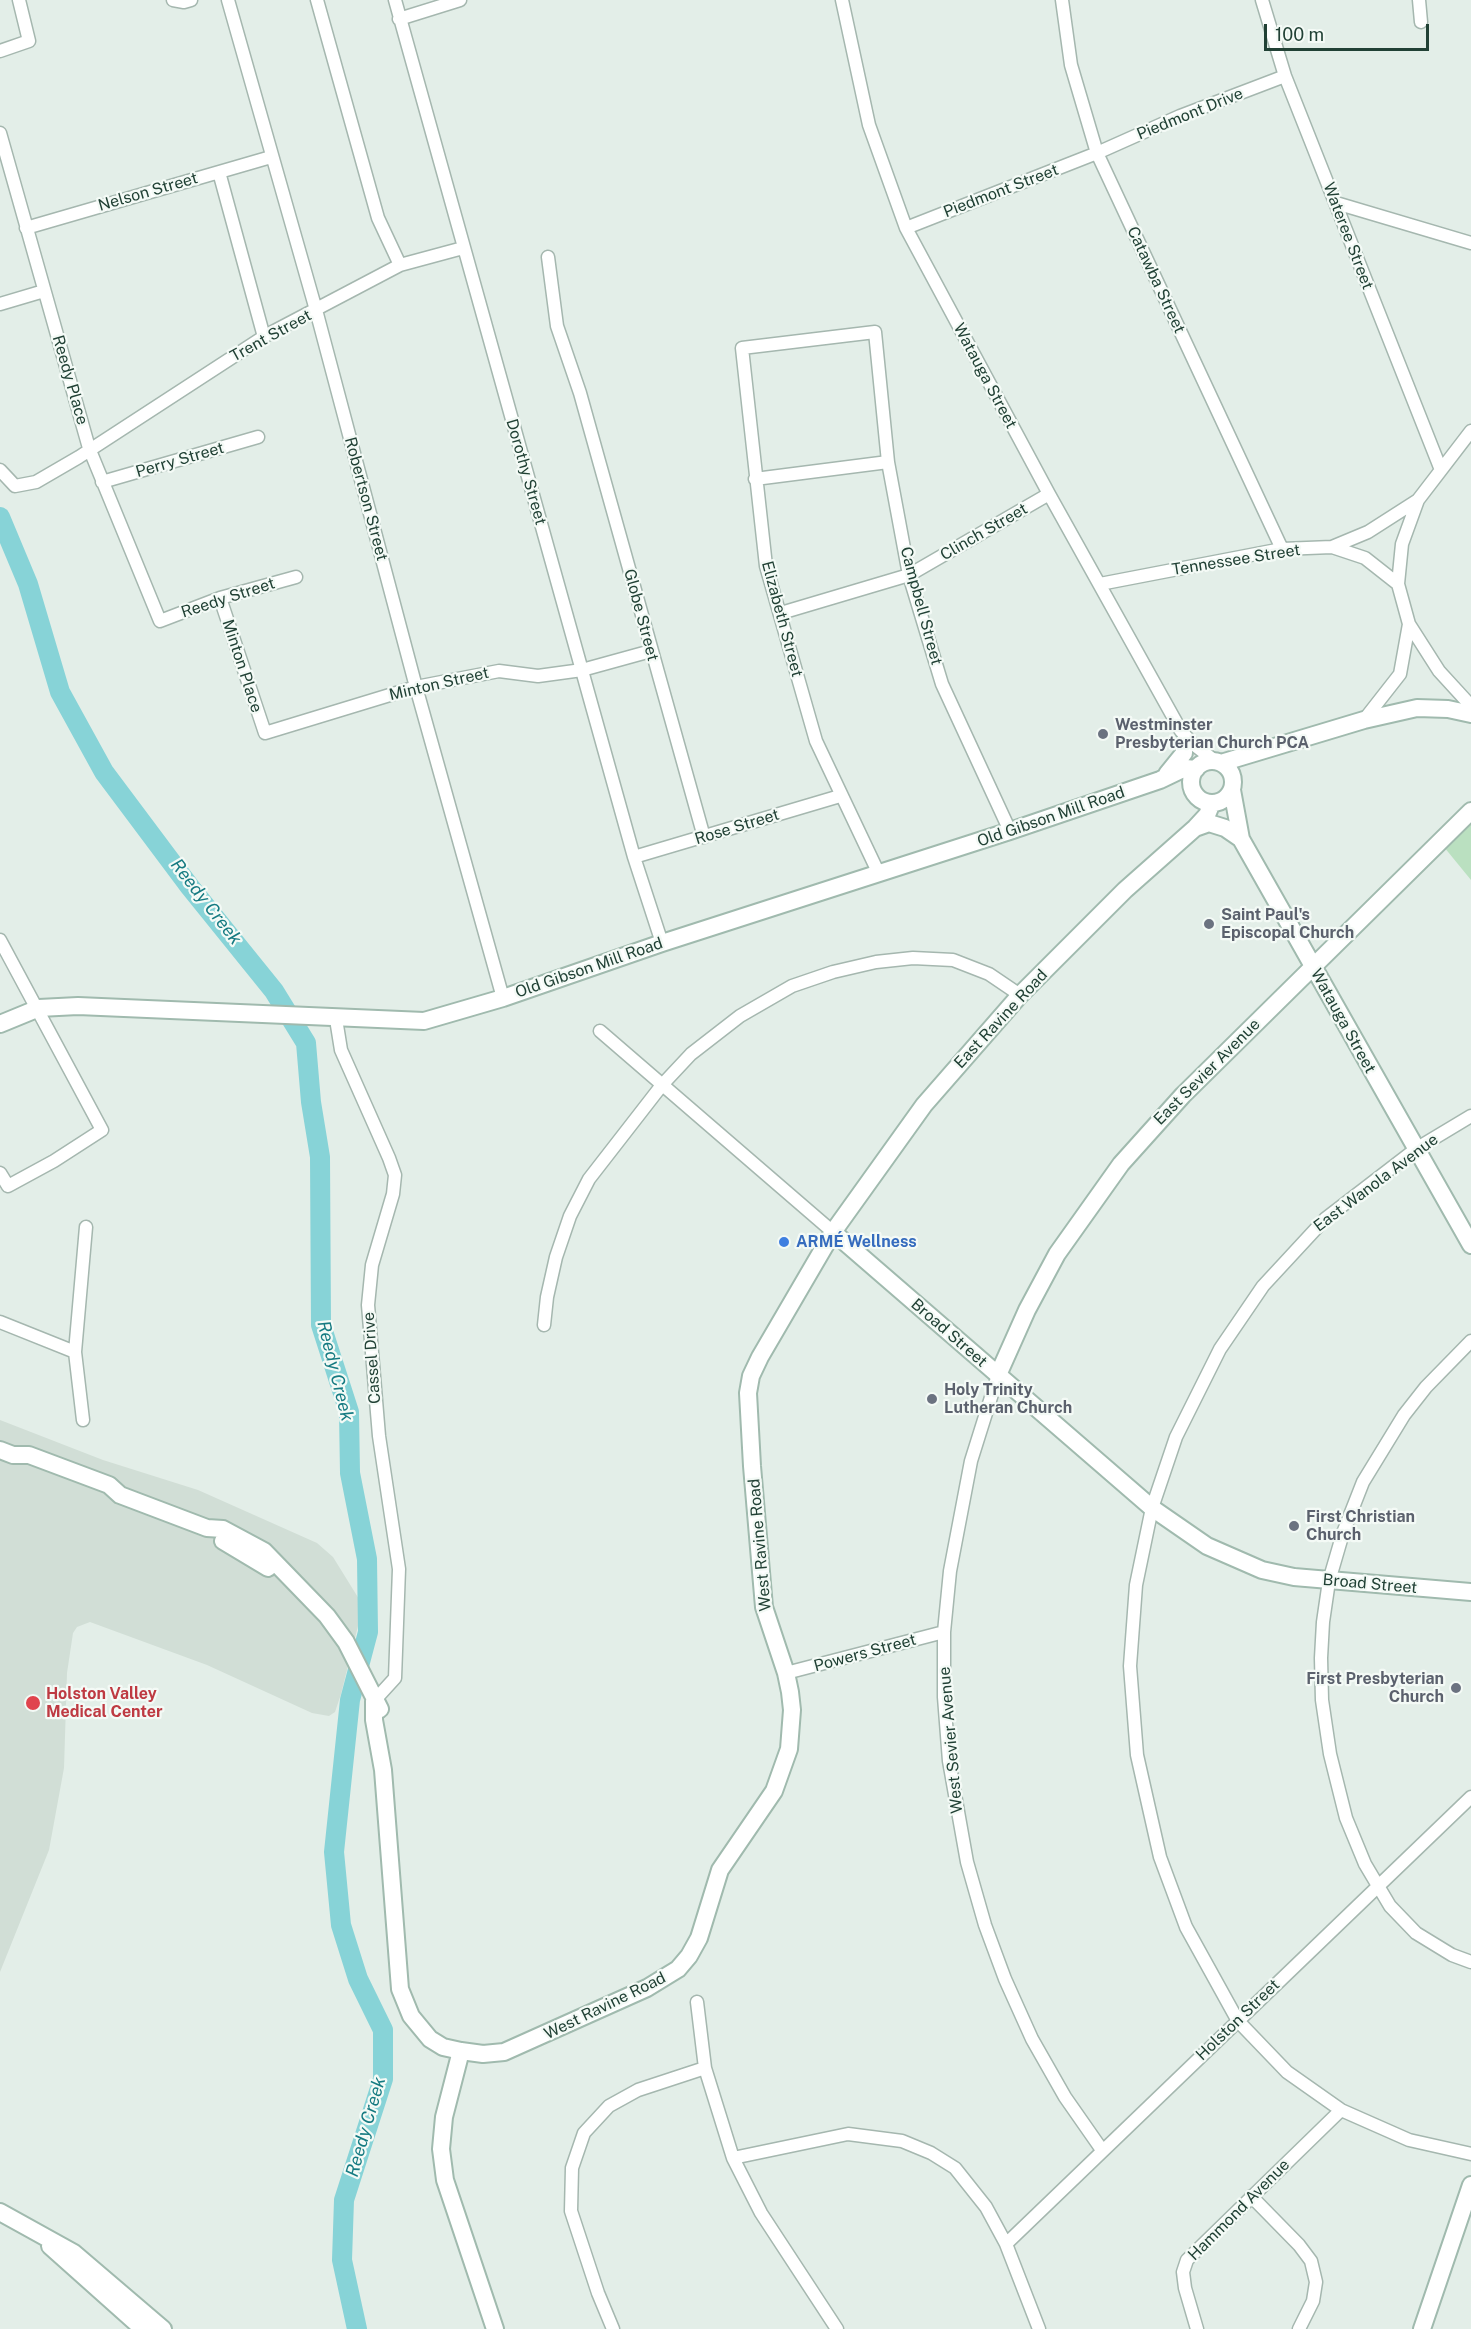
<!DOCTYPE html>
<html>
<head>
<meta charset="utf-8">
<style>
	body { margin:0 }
	#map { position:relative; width:1471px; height:2329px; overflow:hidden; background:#e3eee8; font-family:"Public Sans",sans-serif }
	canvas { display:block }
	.scale { position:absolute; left:1264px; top:24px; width:165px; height:27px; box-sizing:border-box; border:3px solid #214135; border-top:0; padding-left:8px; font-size:18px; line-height:21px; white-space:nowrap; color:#214135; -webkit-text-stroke:4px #f4faf6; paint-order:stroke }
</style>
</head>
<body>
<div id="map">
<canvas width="1471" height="2329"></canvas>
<div class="scale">100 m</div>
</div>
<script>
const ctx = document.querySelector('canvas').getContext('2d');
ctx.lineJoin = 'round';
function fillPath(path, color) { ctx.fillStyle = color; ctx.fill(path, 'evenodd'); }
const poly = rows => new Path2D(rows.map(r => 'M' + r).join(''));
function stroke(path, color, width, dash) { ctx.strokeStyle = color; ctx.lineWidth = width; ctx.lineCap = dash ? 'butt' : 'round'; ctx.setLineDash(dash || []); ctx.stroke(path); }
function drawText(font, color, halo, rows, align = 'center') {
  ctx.font = font + ' "Public Sans",sans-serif'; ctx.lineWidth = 4.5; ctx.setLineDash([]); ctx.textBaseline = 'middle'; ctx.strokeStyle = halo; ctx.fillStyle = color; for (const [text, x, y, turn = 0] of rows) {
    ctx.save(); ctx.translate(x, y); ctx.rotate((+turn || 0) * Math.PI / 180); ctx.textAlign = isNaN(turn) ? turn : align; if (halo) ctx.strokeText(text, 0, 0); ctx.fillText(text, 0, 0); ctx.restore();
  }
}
fillPath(poly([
	[0,1420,103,1460,198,1490,317,1543,333,1557,359,1599,360,1618,341,1694,335,1712,329,1716,312,1713,207,1665,90,1622,77,1627,73,1633,67,1673,64,1768,49,1850,0,1972]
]), '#d1ded6');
fillPath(poly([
	[1471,821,1471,880,1444,847]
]), '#bae0c0');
stroke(poly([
	[0,517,28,584,60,692,104,772,190,887,274,991,306,1043,311,1102,320,1157,321,1325,349,1412,350,1473,367,1559,368,1632,350,1700,334,1852,341,1925,358,1979,383,2030,383,2079,344,2200,342,2260,357,2329]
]), '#87d3d7', 20);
const street = poly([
	[173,0,184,2,191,0],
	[228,0,316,310,416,687,503,998],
	[317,0,378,218,400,265],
	[395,0,634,857,662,943],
	[842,0,869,125,906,228,1049,494,1181,731,1193,744,1215,761],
	[1062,0,1071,65,1097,153,1282,549],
	[1262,0,1285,76,1441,470],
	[1419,0,1421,22],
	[399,19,460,0],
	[0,51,29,41,19,0],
	[0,133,89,448,160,621,220,598,296,577],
	[219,172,264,337],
	[1336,203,1471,243],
	[26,228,271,157],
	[906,228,1097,153,1180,116,1285,76],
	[548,257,557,326,580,393,704,837],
	[0,304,44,291],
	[0,470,15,486,36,482,79,457,265,336,400,265,463,248],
	[755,479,888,462],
	[102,482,258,437],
	[1332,547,1368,532,1418,500],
	[1100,584,1282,549,1332,547,1365,558,1398,584,1409,624,1439,671,1471,706],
	[1398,584,1402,544,1418,500,1471,431],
	[220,598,265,733,416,687,499,671,538,676,582,670,651,651],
	[781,613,909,575,1049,494],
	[1364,720,1400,674,1409,624],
	[634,857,840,796],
	[879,874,816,741,766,566,742,348,875,332,888,462,909,575,942,684,1010,831],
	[0,940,102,1130,54,1161,8,1186,0,1173],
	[336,1019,341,1050,389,1158,395,1175,393,1194,372,1265,368,1305,379,1436,399,1569,395,1678,374,1701],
	[600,1031,833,1232],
	[1471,1116,1416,1149,1325,1219,1263,1286,1220,1349,1176,1437,1152,1508,1136,1585,1130,1666,1137,1755,1160,1857,1186,1927,1238,2021,1287,2072,1341,2110,1409,2140,1471,2154],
	[0,1322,75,1352],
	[544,1325,547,1297,556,1257,570,1216,589,1179,662,1085,691,1054,740,1016,792,986,833,972,876,962,913,958,953,960,989,974,1020,995],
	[1471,1341,1426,1387,1404,1415,1363,1482,1343,1533,1329,1581,1323,1622,1321,1658,1322,1700,1330,1754,1346,1818,1365,1864,1390,1906,1416,1933,1452,1955,1471,1962],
	[998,1375,971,1461,950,1571,944,1632,944,1697,949,1761,967,1862,985,1925,1005,1979,1032,2039,1065,2097,1102,2150],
	[83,1420,75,1352,86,1227],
	[786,1673,944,1632],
	[697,2002,705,2068,733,2158,761,2213,837,2329],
	[733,2158,848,2134,902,2141,931,2153,955,2168,986,2207,1006,2244,1039,2329],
	[1251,2196,1299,2245,1311,2261,1316,2282,1313,2301,1299,2329],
	[1006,2244,1471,1797],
	[613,2329,598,2293,571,2211,572,2168,584,2133,609,2106,638,2090,705,2068],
	[1197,2329,1185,2288,1183,2272,1187,2260,1341,2110]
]);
const secondary = poly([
	'1191 782a21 21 0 1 1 42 0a21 21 0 1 1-42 0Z',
	[1221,763,1364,720,1417,708,1448,709,1471,714],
	[1167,774,1184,753,1184,742],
	[1232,790,1241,839,1471,1245],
	[1195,828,1209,823,1225,828,1241,839],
	[0,1024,39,1008,78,1006,424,1021,503,998,662,943,1010,831,1160,780,1185,768,1196,769],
	[833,1232,1152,1508,1207,1546,1262,1570,1294,1577,1471,1592],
	[998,1375,1027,1310,1057,1254,1121,1164,1183,1095,1471,811],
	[0,1450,13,1455,29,1455,109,1485,120,1495,207,1528,223,1529,264,1551,327,1616,346,1642,380,1709],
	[223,1541,268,1568],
	[374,1701,374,1720,383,1770,400,1989,411,2016,430,2039,443,2047,461,2051,483,2054,504,2052,647,1988,678,1969,689,1956,699,1938,720,1870,774,1791,789,1749,792,1710,790,1692,786,1673,764,1607,752,1466,748,1393,751,1376,760,1357,833,1232,924,1105,1020,995,1125,890,1195,828,1207,815,1212,803],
	[461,2051,444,2117,441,2149,445,2180,495,2329],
	[0,2212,74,2253,163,2329],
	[50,2246,143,2329],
	[1422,2329,1471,2185]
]);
stroke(street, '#a5b7af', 15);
stroke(secondary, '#a0baae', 20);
stroke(street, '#fff', 12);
stroke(secondary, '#fff', 16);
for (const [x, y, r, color] of [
	[1103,734,6,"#6b7280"],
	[1209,924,6,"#6b7280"],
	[784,1242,6,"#3f7fe0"],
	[932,1399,6,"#6b7280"],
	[1294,1526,6,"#6b7280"],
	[1456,1688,6,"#6b7280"],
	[33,1703,8,"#e0444e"]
]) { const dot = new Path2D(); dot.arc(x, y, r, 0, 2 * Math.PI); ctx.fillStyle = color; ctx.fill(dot); stroke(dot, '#f4faf6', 2); }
drawText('16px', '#214135', '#f4faf6', [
	["Piedmont Drive",1190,114,-22],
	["Piedmont Street",1001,191,-21],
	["Nelson Street",148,192,-16],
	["Wateree Street",1348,236,69],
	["Catawba Street",1156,280,65],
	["Trent Street",271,336,-29],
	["Watauga Street",985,376,62],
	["Reedy Place",70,380,74],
	["Perry Street",180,460,-16],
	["Dorothy Street",526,472,74],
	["Robertson Street",366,499,75],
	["Clinch Street",984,532,-30],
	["Tennessee Street",1236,560,-9],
	["Reedy Street",228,598,-18],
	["Campbell Street",921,606,75],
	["Globe Street",641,615,75],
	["Elizabeth Street",782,619,75],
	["Minton Place",242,666,72],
	["Minton Street",439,684,-13],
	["Old Gibson Mill Road",1051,817,-19],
	["Rose Street",737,827,-17],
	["Old Gibson Mill Road",589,968,-19],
	["East Ravine Road",1001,1019,-47],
	["Watauga Street",1343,1021,61],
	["East Sevier Avenue",1207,1072,-45],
	["East Wanola Avenue",1376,1183,-37],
	["Broad Street",949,1333,41],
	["Cassel Drive",372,1358,-94],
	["West Ravine Road",760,1545,-95],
	["Broad Street",1370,1584,5],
	["Powers Street",865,1653,-15],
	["West Sevier Avenue",951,1740,-95],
	["West Ravine Road",605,2006,-26],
	["Holston Street",1238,2020,-44],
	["Hammond Avenue",1239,2210,-45]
]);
drawText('bold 16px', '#5b616d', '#f4faf6', [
	["Westminster",1115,725],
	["Presbyterian Church PCA",1115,743],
	["Saint Paul's",1221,915],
	["Episcopal Church",1221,933],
	["Holy Trinity",944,1390],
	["Lutheran Church",944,1408],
	["First Christian",1306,1517],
	["Church",1306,1535],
	["First Presbyterian",1444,1679,"right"],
	["Church",1444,1697,"right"]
], 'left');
drawText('bold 16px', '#366cbe', '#f4faf6', [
	["ARMÉ Wellness",796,1242]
], 'left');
drawText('bold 16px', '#be3a42', '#f4faf6', [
	["Holston Valley",46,1694],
	["Medical Center",46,1712]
], 'left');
drawText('italic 18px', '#167b82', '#f4faf6', [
	["Reedy Creek",206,902,52],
	["Reedy Creek",335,1371,76],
	["Reedy Creek",366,2127,-74]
]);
</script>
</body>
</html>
